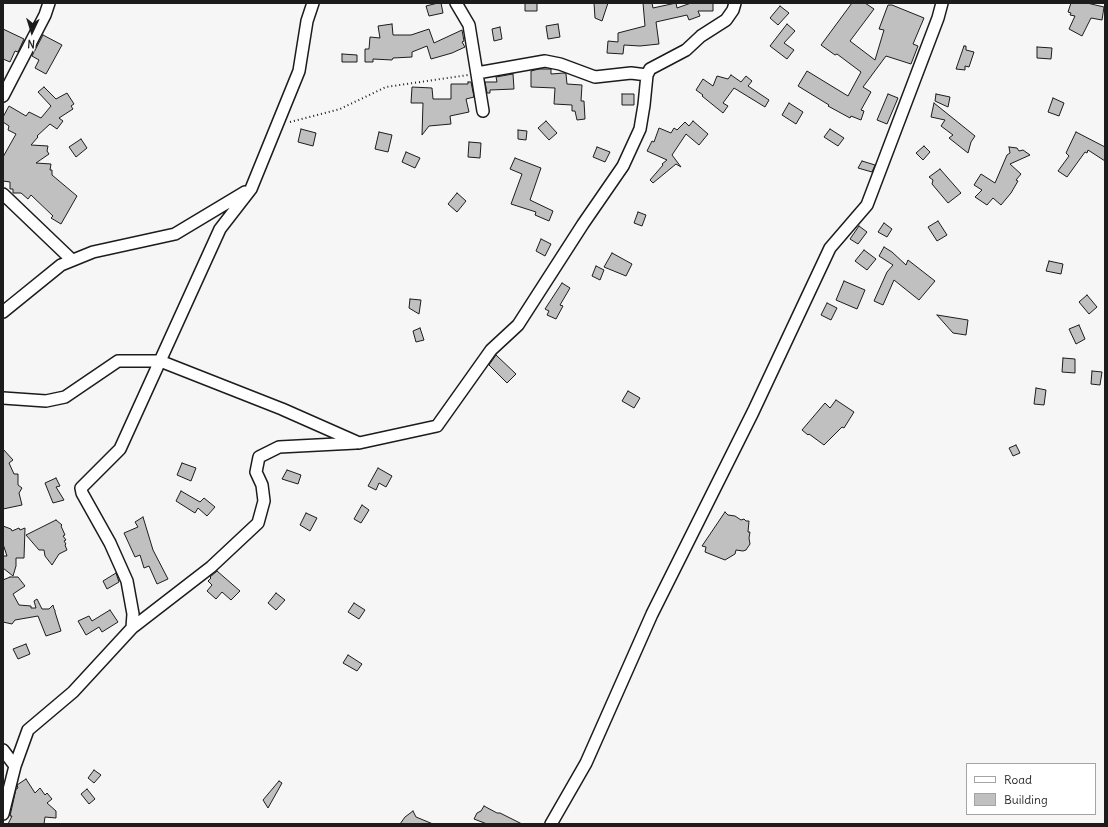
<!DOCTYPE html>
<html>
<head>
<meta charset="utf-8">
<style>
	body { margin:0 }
	#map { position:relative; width:1108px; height:827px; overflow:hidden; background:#f6f6f6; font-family:Delius,sans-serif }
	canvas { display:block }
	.frame { position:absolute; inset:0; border:4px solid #1c1c1c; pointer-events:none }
	.legend { position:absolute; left:966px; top:763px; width:130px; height:52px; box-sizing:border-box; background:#fff; border:1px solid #a4a4a4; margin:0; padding:5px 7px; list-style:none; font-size:12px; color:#1c1c1c }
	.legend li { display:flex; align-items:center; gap:8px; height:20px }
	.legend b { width:20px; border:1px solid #a4a4a4 }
	.north { position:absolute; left:12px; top:12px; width:40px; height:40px; -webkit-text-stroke:3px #fff; paint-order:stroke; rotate:184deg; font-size:11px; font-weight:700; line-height:16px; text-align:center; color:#1c1c1c }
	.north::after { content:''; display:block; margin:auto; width:14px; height:18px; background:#1c1c1c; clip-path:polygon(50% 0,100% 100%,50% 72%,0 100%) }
</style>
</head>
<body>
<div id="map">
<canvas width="1108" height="827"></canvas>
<div class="frame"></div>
<ul class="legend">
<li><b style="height:5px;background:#fff"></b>Road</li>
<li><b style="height:11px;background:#c0c0c0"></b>Building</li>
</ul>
<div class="north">N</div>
</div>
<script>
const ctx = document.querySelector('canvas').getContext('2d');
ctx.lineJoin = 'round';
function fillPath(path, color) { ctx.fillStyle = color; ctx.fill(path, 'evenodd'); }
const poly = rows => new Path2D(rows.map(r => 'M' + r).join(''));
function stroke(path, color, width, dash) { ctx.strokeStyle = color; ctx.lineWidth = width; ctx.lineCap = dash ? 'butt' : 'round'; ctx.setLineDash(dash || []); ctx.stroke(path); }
const building = poly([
	[438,3,441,3,443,13,429,16,426,6,438,3],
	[525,3,537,3,537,11,525,11,525,3],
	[594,3,608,3,602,21,595,18,594,3],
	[643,3,652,3,653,8,676,3,677,8,691,3,713,3,713,11,698,11,700,16,689,20,687,15,656,22,659,44,640,46,624,45,623,54,607,53,608,41,618,42,618,33,645,26,643,3],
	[852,3,865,3,874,9,850,41,875,60,884,30,879,29,888,5,892,5,924,18,913,44,918,46,911,64,886,56,863,87,871,92,861,110,864,111,861,120,851,116,850,118,828,106,829,105,798,86,807,71,848,96,861,72,837,54,835,55,821,45,852,3],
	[1071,3,1087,3,1104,7,1102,20,1091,18,1082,36,1069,29,1075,16,1070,15,1071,13,1068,12,1071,3],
	[780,6,789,13,778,25,770,18,780,6],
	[392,24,393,35,411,35,429,29,434,43,462,30,464,41,462,42,465,47,452,53,431,59,427,46,412,52,412,57,393,58,392,60,373,59,373,62,365,62,365,49,369,49,370,37,380,38,378,26,392,24],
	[558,24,560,37,548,39,546,26,558,24],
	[787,24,795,31,784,43,794,50,787,59,770,46,787,24],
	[500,27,502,39,494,41,492,29,500,27],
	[3,29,24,39,18,52,15,51,10,62,3,59,3,29],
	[43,35,62,45,46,74,35,68,39,60,32,56,43,35],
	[964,46,966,46,966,50,974,52,969,67,965,66,965,70,956,69,964,46],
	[1037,47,1052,48,1051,59,1037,58,1037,47],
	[342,54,357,55,357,62,342,62,342,54],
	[539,69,551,69,551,74,564,73,566,74,567,84,582,85,581,101,584,101,585,119,577,120,575,111,572,111,572,105,554,104,555,88,531,87,531,71,539,69],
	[513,74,514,89,490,90,490,93,487,93,485,82,497,82,496,77,513,74],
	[731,75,741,82,746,76,752,81,748,86,769,100,765,107,734,88,723,103,728,106,723,113,702,96,703,95,696,90,703,79,713,86,717,76,728,79,731,75],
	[468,82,471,82,474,97,466,99,469,112,450,116,451,124,429,126,422,135,423,103,411,103,412,87,432,88,433,99,451,99,451,84,468,84,468,82],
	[44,87,56,99,67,93,74,104,71,106,73,109,59,118,63,121,57,129,50,124,37,136,38,137,31,145,48,146,47,151,49,154,36,163,51,164,50,170,52,170,52,175,77,196,61,224,51,218,53,216,31,195,28,199,21,193,13,193,13,189,10,189,10,182,3,181,3,157,16,134,8,130,9,126,3,122,3,117,9,106,26,116,29,112,41,118,51,106,38,92,44,87],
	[622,94,634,94,634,105,622,105,622,94],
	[888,94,898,98,887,124,877,120,888,94],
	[936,94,950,97,948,107,935,101,936,94],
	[1053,98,1064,103,1059,116,1048,112,1053,98],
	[789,103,803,112,796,124,782,115,789,103],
	[934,103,975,136,971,142,968,153,949,138,953,135,941,126,945,120,931,117,934,103],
	[546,121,557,133,549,140,538,128,546,121],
	[693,121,708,134,699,145,686,134,672,155,681,167,676,164,653,183,650,180,663,165,662,164,667,160,647,151,652,141,654,142,659,128,671,133,674,128,677,130,685,122,689,126,693,121],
	[301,129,316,133,313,146,298,142,301,129],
	[830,129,844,138,838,146,824,137,830,129],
	[518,130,527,131,526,140,518,139,518,130],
	[379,132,392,135,388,152,375,149,379,132],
	[1076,132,1105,147,1105,161,1088,150,1087,153,1085,152,1067,177,1058,171,1069,156,1066,153,1076,132],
	[81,139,87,148,76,157,69,147,81,139],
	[469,142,481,143,480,158,468,157,469,142],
	[924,146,930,152,923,160,916,153,924,146],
	[597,147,610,152,605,162,593,157,597,147],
	[1009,147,1017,148,1019,151,1023,150,1030,155,1010,164,1021,174,1016,180,1018,181,1011,193,1001,205,993,198,987,205,975,197,982,190,974,185,981,174,995,183,1007,155,1010,153,1009,147],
	[406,152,420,158,415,168,402,162,406,152],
	[515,158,541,168,530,200,553,211,549,221,535,215,536,212,511,204,522,174,510,169,515,158],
	[862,161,875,165,872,172,858,168,862,161],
	[940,169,961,193,948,203,932,184,933,180,929,177,940,169],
	[457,193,466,201,457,212,448,204,457,193],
	[638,212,646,215,642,226,634,223,638,212],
	[938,221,947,235,937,241,928,227,938,221],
	[884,223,892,229,887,237,878,232,884,223],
	[859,226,867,232,858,244,850,239,859,226],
	[541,239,551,244,545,256,536,251,541,239],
	[884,247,892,252,906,265,908,260,935,281,919,300,894,280,883,305,874,301,887,272,893,265,879,256,884,247],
	[864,250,876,259,867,270,855,261,864,250],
	[612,253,632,264,626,276,604,267,612,253],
	[1049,261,1063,264,1061,274,1046,271,1049,261],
	[596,266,604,270,600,280,592,276,596,266],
	[844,281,865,290,857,309,836,300,844,281],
	[562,283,570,288,560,305,563,306,556,319,547,315,549,311,545,309,562,283],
	[1087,295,1097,307,1089,314,1079,302,1087,295],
	[410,299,421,300,419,314,409,308,410,299],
	[827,303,837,308,831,320,821,315,827,303],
	[937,315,968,320,966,335,953,333,937,315],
	[1079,325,1085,339,1076,344,1069,329,1079,325],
	[420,328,424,340,416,342,413,331,420,328],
	[496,355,516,374,507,383,489,365,496,355],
	[1063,358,1075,359,1075,373,1062,372,1063,358],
	[1092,371,1102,372,1100,385,1091,384,1092,371],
	[1036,388,1046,390,1044,405,1034,404,1036,388],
	[628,391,640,398,634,408,622,401,628,391],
	[836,400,854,412,844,428,842,427,824,445,809,434,808,435,802,430,825,403,830,408,836,400],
	[1016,445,1020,453,1013,456,1009,448,1016,445],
	[3,449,13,460,9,463,14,474,18,474,18,485,22,488,19,493,22,505,3,509,3,449],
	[182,463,196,468,191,481,177,475,182,463],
	[378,468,392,476,386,487,379,483,376,490,368,486,378,468],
	[287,470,301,475,298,484,282,479,287,470],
	[56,478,60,486,56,487,64,500,53,503,45,483,56,478],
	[181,491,200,502,204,498,215,507,207,516,198,508,195,513,176,501,181,491],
	[362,505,369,510,361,523,354,519,362,505],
	[725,512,728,515,735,516,741,520,744,519,746,521,749,521,748,532,750,532,749,538,750,544,746,550,743,551,736,550,735,554,725,560,705,552,706,547,702,546,725,512],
	[306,513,317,518,310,531,300,525,306,513],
	[143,517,153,550,168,579,157,584,149,566,144,568,140,555,135,557,124,533,138,527,135,522,143,517],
	[56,520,62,525,61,526,65,535,63,536,66,540,64,541,66,544,65,545,67,550,59,554,52,565,45,556,44,550,39,550,26,535,56,520],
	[3,526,11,529,12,531,19,528,20,530,25,528,24,558,16,558,16,566,13,576,3,568,3,556,7,556,3,544,3,526],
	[217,571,240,591,231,600,222,592,216,599,207,591,212,585,208,581,211,578,210,577,217,571],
	[116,573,119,582,107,589,103,581,116,573],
	[10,577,18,577,25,586,13,594,19,605,31,606,31,608,36,608,34,601,37,599,42,609,49,609,53,605,54,609,55,610,55,612,61,631,46,636,38,616,15,620,12,624,3,622,3,580,10,577],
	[276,593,285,600,276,610,268,603,276,593],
	[354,603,365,610,359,619,348,612,354,603],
	[110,610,118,622,102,632,99,627,86,635,78,621,89,616,92,621,110,610],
	[26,644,30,654,18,659,13,649,26,644],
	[348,655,362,664,357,671,343,663,348,655],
	[94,770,101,775,94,783,88,778,94,770],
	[26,779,35,793,40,788,45,795,47,793,52,799,47,803,56,811,56,818,45,817,44,824,8,824,12,816,10,816,16,789,18,788,17,785,26,779],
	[279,781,282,783,268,808,263,800,279,781],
	[87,789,95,799,89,804,81,794,87,789],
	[484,806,497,813,500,813,522,824,487,824,474,819,477,813,481,811,484,806],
	[413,811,416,817,433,824,400,824,405,817,413,811]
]);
fillPath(building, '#c0c0c0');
stroke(building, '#1c1c1c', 1);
const minor = poly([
	[456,3,469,25,483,111],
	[477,73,545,61,560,64,595,77,631,73,647,75,650,69,686,50,701,36,726,20,733,10,735,3],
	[3,96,45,15,49,3],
	[3,194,72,260],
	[3,312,61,265,93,252,175,234,245,192],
	[3,398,46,401,65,397,118,361,160,361,282,409,359,443,437,426,491,350,518,325,583,224,623,166,640,129,644,105,647,75],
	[132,628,211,567,258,523,264,501,262,485,256,472,259,457,279,447,356,443],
	[3,750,15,766,3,814],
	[15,766,28,730,73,692,132,628,133,614,127,581,110,543,82,493,81,488,120,449,220,229,251,189,299,71,307,21,313,3],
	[551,824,586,763,652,614,753,412,830,248,867,205,938,18,942,3]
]);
stroke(minor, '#1c1c1c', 14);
stroke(poly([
	[290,122,340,109,386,87,468,75]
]), '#1c1c1c', 2, [1, 3]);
stroke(minor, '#fff', 11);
</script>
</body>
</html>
